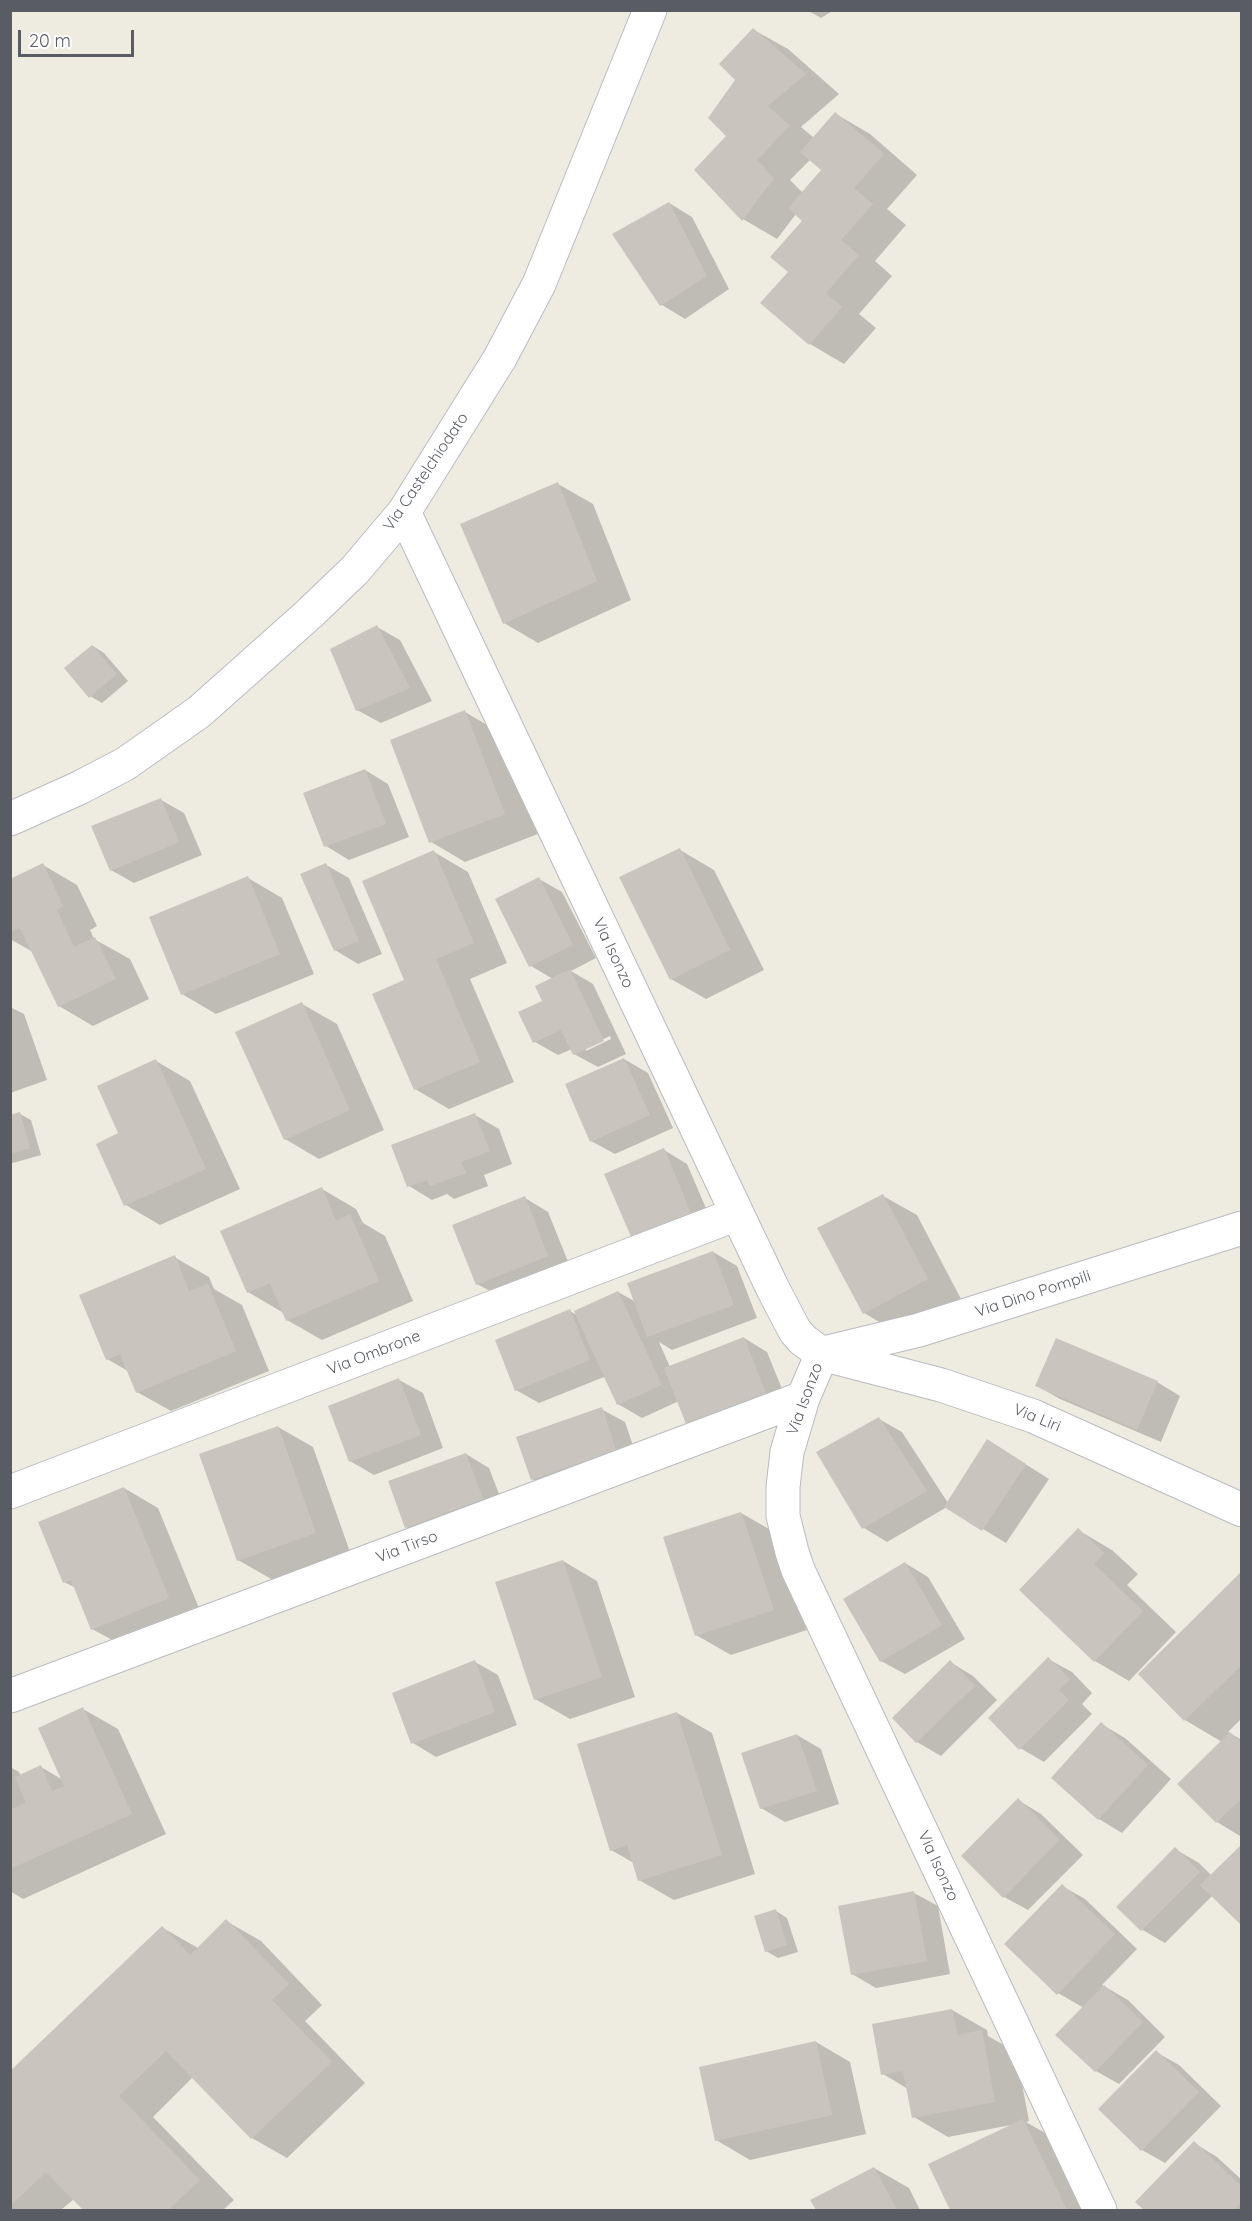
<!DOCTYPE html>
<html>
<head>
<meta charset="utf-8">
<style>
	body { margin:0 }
	#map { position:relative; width:1252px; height:2221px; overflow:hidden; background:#eeece1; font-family:Quicksand,sans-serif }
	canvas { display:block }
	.frame { position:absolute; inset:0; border:12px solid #595d63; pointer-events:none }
	.scale { position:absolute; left:18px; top:30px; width:116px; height:27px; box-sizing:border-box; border:3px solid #595d63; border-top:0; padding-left:8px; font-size:18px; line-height:21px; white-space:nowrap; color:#595d63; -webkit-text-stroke:4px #fff; paint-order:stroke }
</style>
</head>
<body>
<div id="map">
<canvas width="1252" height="2221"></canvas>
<div class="frame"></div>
<div class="scale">20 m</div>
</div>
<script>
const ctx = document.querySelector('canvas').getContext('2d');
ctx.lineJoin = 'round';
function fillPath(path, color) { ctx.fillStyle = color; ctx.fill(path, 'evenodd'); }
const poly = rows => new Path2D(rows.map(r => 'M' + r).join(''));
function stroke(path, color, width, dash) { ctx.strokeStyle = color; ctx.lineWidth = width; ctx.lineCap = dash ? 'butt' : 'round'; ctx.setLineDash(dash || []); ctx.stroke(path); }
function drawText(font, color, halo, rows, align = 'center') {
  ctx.font = font + ' Quicksand,sans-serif'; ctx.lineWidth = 4.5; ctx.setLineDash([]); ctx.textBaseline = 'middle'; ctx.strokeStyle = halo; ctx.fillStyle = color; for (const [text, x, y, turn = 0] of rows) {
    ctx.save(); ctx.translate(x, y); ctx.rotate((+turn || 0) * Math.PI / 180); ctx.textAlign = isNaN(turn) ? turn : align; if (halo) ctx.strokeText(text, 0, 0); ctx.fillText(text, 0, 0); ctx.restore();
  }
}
fillPath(poly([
	[807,10,834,10,821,18],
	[754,30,788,49,839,94,801,127,814,138,836,114,870,134,917,175,887,209,906,225,875,261,892,276,859,314,876,328,844,364,810,344,763,303,790,272,804,220,796,214,777,239,743,219,728,136,737,80],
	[811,159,823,170,803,193,790,180],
	[669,203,692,217,729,289,685,319,662,305,614,234],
	[558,484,593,504,631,600,538,643,504,623],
	[377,627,400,640,432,701,381,723,357,710],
	[93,646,104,653,128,681,102,703,90,696],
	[465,712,499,732,538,834,465,862,431,842],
	[365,770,388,784,409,837,349,860,326,846],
	[161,800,184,813,202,855,134,883,111,870],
	[680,850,714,870,764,970,706,999,671,979],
	[434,852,468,872,507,963,470,979,514,1082,449,1109,415,1089,406,981],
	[43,865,77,885,97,926,90,930,94,939,130,959,149,999,93,1026,59,1006,33,952,10,939,10,880],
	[326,865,349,878,382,954,358,964,335,950],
	[248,878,282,898,314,974,216,1014,182,994],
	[539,879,562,892,596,958,571,971,593,984,626,1054,598,1067,574,1054,572,1049,558,1055,535,1042,544,1001,553,979,531,966],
	[610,1036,611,1039,586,1051,586,1047],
	[302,1004,337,1024,384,1130,319,1159,285,1139],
	[10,1007,24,1014,47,1080,10,1093],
	[624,1059,648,1073,673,1128,615,1154,591,1141],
	[156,1061,190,1081,240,1189,160,1225,126,1205],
	[20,1114,31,1120,41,1155,13,1163,10,1161,10,1116],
	[475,1115,499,1129,512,1164,484,1175,488,1186,454,1199,447,1194,432,1200,409,1186],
	[664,1150,687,1164,717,1234,636,1244],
	[322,1189,356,1209,363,1223,385,1236,413,1301,322,1340,287,1320,282,1312,248,1292],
	[883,1196,917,1215,961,1299,898,1333,864,1313],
	[525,1198,548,1212,571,1269,501,1297,477,1284],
	[713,1252,737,1266,757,1318,672,1350,659,1342,670,1367,744,1338,767,1352,789,1406,711,1437,687,1423,679,1401,642,1418,618,1404,604,1377,539,1403,516,1390,570,1311,578,1316,618,1292,636,1302],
	[174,1257,209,1277,214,1289,242,1305,269,1371,171,1411,137,1392,128,1371,107,1359],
	[399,1380,423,1393,443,1448,374,1475,350,1461],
	[1157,1382,1180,1396,1161,1442,1060,1399,1037,1386],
	[601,1409,625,1422,639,1463,556,1493,532,1479],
	[879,1419,902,1432,948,1503,1011,1455,1049,1479,1006,1543,947,1507,887,1542,864,1528,819,1452],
	[278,1427,313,1447,350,1552,273,1580,238,1560],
	[466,1454,489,1468,506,1512,429,1540,406,1527],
	[124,1488,158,1508,203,1618,127,1648,92,1629,76,1588,64,1582],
	[741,1513,776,1533,807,1630,731,1655,696,1635],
	[1078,1530,1112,1550,1138,1574,1127,1585,1176,1632,1129,1681,1095,1661],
	[563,1561,597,1581,635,1697,570,1719,535,1699],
	[905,1563,928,1577,965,1639,905,1674,881,1661],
	[1242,1573,1242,1718,1228,1732,1242,1740,1240,1836,1217,1822,1179,1784,1222,1742,1185,1720,1140,1674],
	[1048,1659,1072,1672,1092,1693,1082,1704,1092,1714,1044,1762,1020,1748],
	[475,1662,498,1675,517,1725,436,1757,413,1743],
	[950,1662,973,1676,997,1700,941,1756,917,1742,894,1718],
	[83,1709,118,1729,166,1834,23,1899,10,1891,10,1767,19,1772,21,1776,41,1767,63,1780],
	[677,1713,712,1733,755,1874,674,1900,639,1880,634,1863,611,1850],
	[1101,1724,1125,1738,1171,1779,1122,1833,1099,1819,1053,1778],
	[797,1735,821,1749,839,1804,785,1822,761,1808],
	[1018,1800,1041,1814,1083,1855,1028,1910,1004,1897,963,1856],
	[1175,1849,1199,1863,1212,1876,1213,1895,1165,1943,1141,1929],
	[1062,1886,1085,1899,1137,1949,1102,1985,1128,2000,1165,2037,1119,2084,1096,2071,1084,2008,1058,1993],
	[914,1893,938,1906,950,1974,876,1988,852,1974],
	[776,1911,787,1918,798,1952,778,1958,766,1951],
	[226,1921,261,1941,322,2005,305,2021,365,2083,287,2158,252,2138,193,2077,153,2117,234,2200,223,2210,85,2210,74,2199,61,2210,10,2210,10,2073,163,1928,198,1948],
	[952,2010,987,2030,988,2036,1016,2052,1029,2121,1026,2122,1057,2140,1091,2210,952,2210,930,2165,1011,2125,948,2137,914,2117,908,2089,883,2074],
	[816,2042,850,2062,866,2134,750,2160,716,2140],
	[1156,2052,1179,2065,1221,2106,1165,2163,1142,2150],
	[1194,2143,1217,2157,1242,2180,1242,2210,1146,2210,1137,2202],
	[874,2168,909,2188,920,2210,817,2210,812,2201]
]), '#0003');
fillPath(poly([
	[753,28,806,74,768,106,790,126,757,160,774,178,742,221,694,170,726,136,708,118,735,80,719,64],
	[835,112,884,154,854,188,873,204,841,240,859,255,826,293,842,307,809,345,760,303,788,272,770,257,802,221,788,208,821,170,800,152],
	[669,202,707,276,660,306,612,234],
	[558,482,597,581,503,624,460,524],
	[377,625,410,688,356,711,330,649],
	[92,645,117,674,89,698,64,668],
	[465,710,505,814,429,843,390,740],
	[365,769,386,824,324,847,303,793],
	[161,798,179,842,110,871,91,826],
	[680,848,730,950,670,980,619,877],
	[434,850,474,943,436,959,480,1062,414,1090,372,994,404,980,362,881],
	[43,863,63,906,57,910,74,947,95,937,116,979,58,1007,20,928,10,932,10,879],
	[326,863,359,941,334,951,300,874],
	[248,876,280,954,181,995,149,917],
	[539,877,573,945,529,967,495,899],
	[570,969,604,1041,573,1055,561,1030,533,1043,518,1012,542,1001,535,986],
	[302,1002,350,1110,284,1140,235,1032],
	[624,1058,650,1115,590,1142,565,1084],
	[156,1059,206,1169,124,1206,96,1144,118,1133,97,1086],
	[20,1112,30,1148,10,1154,10,1115],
	[475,1113,490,1151,461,1162,466,1173,430,1186,427,1180,407,1187,391,1145],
	[664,1148,694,1220,635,1246,604,1174],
	[322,1187,336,1221,350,1214,379,1281,286,1321,270,1283,247,1293,220,1231],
	[883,1194,928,1279,863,1314,817,1228],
	[525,1196,548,1256,476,1285,452,1225],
	[713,1251,734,1305,647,1337,627,1283],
	[175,1255,189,1291,208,1284,236,1351,136,1393,120,1354,106,1360,79,1295],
	[618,1291,662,1385,617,1405,574,1311],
	[570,1309,590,1360,515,1391,495,1340],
	[744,1337,766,1393,686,1424,664,1368],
	[1056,1338,1158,1381,1137,1430,1035,1386],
	[399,1378,421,1435,349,1462,328,1406],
	[602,1407,616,1450,531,1480,516,1437],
	[879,1417,927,1491,862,1529,816,1452],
	[278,1426,316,1533,237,1561,199,1454],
	[987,1439,1026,1464,982,1531,944,1507],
	[466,1453,483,1499,405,1528,388,1481],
	[124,1487,169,1598,91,1630,71,1580,63,1583,38,1522],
	[741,1512,774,1610,695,1636,663,1537],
	[1078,1528,1104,1553,1094,1564,1143,1611,1094,1662,1019,1590],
	[563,1560,602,1677,534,1700,495,1582],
	[905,1562,942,1625,880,1662,843,1599],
	[1242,1571,1242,1665,1184,1721,1138,1674],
	[1048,1657,1070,1679,1059,1690,1069,1700,1019,1750,988,1718],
	[475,1660,495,1712,411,1744,392,1693],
	[950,1660,975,1686,916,1743,892,1718],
	[83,1707,132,1814,10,1869,10,1806,12,1809,26,1803,15,1777,41,1765,52,1791,64,1786,38,1728],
	[677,1712,722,1855,638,1881,627,1845,610,1851,577,1744],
	[1101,1722,1148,1765,1098,1820,1051,1778],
	[1230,1732,1242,1743,1242,1798,1216,1823,1177,1784],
	[797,1734,817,1791,760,1809,741,1753],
	[1018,1798,1060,1840,1003,1898,961,1856],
	[1242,1844,1242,1926,1200,1885],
	[1175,1847,1200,1872,1141,1931,1116,1907],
	[1062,1884,1115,1934,1057,1995,1004,1944],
	[914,1891,927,1961,851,1975,838,1906],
	[776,1909,787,1945,765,1952,754,1916],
	[226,1919,289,1984,272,2000,332,2062,251,2139,166,2051,119,2096,200,2180,168,2210,83,2210,46,2172,10,2206,10,2071,162,1926,190,1955],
	[1104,1985,1143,2022,1095,2072,1055,2035],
	[952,2009,958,2035,982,2030,995,2102,912,2118,903,2071,881,2075,872,2024],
	[816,2041,832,2115,715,2141,699,2067],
	[1156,2050,1199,2092,1141,2151,1098,2109],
	[1023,2119,1067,2210,950,2210,928,2164],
	[1194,2141,1242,2187,1242,2203,1234,2210,1144,2210,1135,2202],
	[874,2167,897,2210,816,2210,810,2200]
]), '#c9c5be');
const minor = poly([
	[404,512,773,1289,795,1331,803,1340,822,1354,941,1385,1033,1416,1242,1510],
	[10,819,79,788,125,764,199,712,309,614,355,570,404,512,500,358,539,284,650,10],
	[824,1353,919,1330,1242,1228],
	[822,1354,803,1398,787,1452,783,1487,783,1516,792,1552,798,1570,1100,2210],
	[10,1492,737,1214],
	[10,1696,803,1398]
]);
stroke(minor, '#b9bbc1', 35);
stroke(minor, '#fff', 33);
drawText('16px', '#595d63', '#fff', [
	["Via Castelchiodato",426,472,-56],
	["Via Isonzo",613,953,65],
	["Via Dino Pompili",1033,1294,-18],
	["Via Ombrone",374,1353,-21],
	["Via Isonzo",805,1399,-70],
	["Via Liri",1037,1418,22],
	["Via Tirso",407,1547,-21],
	["Via Isonzo",938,1866,65]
]);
</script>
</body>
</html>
